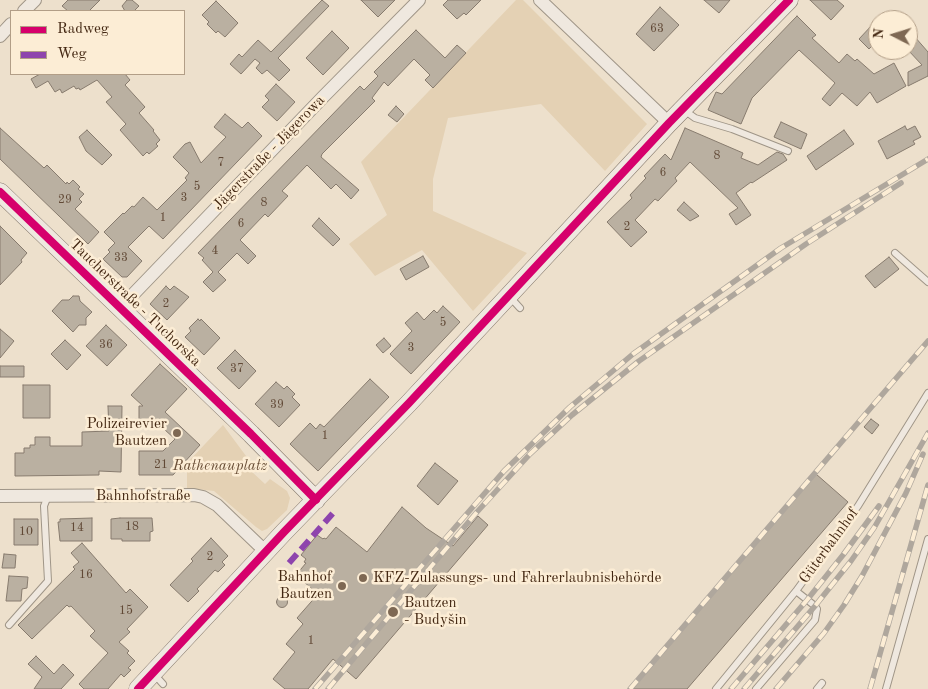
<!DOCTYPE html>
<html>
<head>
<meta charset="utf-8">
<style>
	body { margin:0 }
	#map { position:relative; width:928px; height:689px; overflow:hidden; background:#ede0cc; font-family:"Old Standard TT",serif }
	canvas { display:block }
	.legend { position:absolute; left:10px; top:10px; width:175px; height:65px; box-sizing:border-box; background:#fcedd5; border:1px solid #b29e87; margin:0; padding:6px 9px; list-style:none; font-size:15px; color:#432712 }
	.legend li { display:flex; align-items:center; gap:10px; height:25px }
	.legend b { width:25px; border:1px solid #b29e87 }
	.north { position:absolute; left:868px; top:10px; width:50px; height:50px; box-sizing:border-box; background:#fcedd5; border:1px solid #b29e87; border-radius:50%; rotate:275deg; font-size:14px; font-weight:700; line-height:20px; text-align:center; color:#432712 }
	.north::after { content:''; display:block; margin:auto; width:18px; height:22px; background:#7e6853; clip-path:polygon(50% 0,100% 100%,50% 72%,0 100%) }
</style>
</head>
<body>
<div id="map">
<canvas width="928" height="689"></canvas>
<ul class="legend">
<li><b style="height:6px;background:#d6006c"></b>Radweg</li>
<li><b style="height:6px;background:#8e44ad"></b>Weg</li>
</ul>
<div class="north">N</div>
</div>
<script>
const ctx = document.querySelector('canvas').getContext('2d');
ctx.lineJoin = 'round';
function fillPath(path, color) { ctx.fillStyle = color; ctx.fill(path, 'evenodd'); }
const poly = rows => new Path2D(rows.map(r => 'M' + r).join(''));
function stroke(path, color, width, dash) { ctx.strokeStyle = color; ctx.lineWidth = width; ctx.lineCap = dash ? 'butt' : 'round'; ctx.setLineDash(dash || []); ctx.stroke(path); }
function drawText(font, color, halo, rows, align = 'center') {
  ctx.font = font + ' "Old Standard TT",serif'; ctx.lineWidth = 5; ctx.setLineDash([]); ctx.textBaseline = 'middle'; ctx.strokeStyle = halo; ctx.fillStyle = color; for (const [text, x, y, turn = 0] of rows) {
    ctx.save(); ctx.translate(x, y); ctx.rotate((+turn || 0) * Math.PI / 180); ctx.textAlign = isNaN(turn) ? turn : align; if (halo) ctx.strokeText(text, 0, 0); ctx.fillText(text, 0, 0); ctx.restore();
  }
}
fillPath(poly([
	[516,0,523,0,647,124,605,171,541,104,448,118,433,179,433,211,527,253,473,311,422,250,375,276,349,244,387,215,361,162],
	[223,425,252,464,251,471,265,484,270,479,287,491,290,498,287,510,267,529,262,531,256,527,214,491,187,488,187,463]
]), '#e4d1b4');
const building = poly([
	[68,0,100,0,89,11,68,11,62,6,68,0],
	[127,0,132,0,139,6,134,11,125,11,122,6,127,0],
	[322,0,329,6,278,58,290,70,279,81,267,70,262,74,256,68,260,63,255,59,241,74,230,64,239,54,242,57,258,40,271,52,322,0],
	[361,0,395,0,378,17,361,0],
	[448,0,481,0,466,15,464,13,457,19,443,5,448,0],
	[704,0,730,0,719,13,704,0],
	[810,0,837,0,844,6,831,20,810,0],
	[216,1,238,23,225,37,218,31,216,33,207,24,209,22,202,15,216,1],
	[660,7,679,25,654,51,636,34,660,7],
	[797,16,816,35,812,38,839,63,847,54,855,61,857,59,874,74,894,63,906,86,877,103,870,92,857,106,842,93,830,106,822,99,835,83,799,50,752,98,741,124,708,110,716,92,722,94,797,16],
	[873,24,878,33,878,40,869,49,859,39,873,24],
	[908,29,928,52,928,76,908,86,908,72,922,65,908,50,908,29],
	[416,30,445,58,457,45,466,53,433,88,425,80,430,75,414,59,388,86,384,82,372,98,375,101,322,154,321,157,359,190,351,199,336,184,331,189,307,165,282,191,288,196,268,217,265,214,240,240,256,256,248,264,237,253,218,272,226,280,213,292,203,282,213,272,202,260,204,258,198,253,360,86,364,90,378,76,374,72,416,30],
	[332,31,349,48,323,75,306,58,332,31],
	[40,74,125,74,130,80,125,85,145,107,139,113,154,130,153,131,160,140,156,144,158,146,149,154,147,152,143,156,120,130,126,124,106,102,112,97,97,80,80,90,79,88,76,89,74,86,62,93,60,89,55,92,48,81,36,88,31,79,40,74],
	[276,84,295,102,277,121,262,107,269,100,265,96,276,84],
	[396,106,404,114,397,122,388,115,396,106],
	[225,114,242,128,248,122,262,136,163,239,149,226,128,247,142,261,127,277,122,277,103,259,110,252,108,250,115,243,104,232,123,213,124,214,132,206,134,207,143,197,157,210,187,180,185,178,189,173,173,157,185,144,190,142,201,163,226,137,214,127,225,114],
	[781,122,807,134,801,149,774,137,781,122],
	[905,126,907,130,915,126,921,137,913,141,915,144,887,159,878,141,905,126],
	[0,128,44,168,47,165,66,184,67,182,69,184,73,180,80,187,78,189,84,194,79,199,82,202,75,209,99,232,88,244,0,159,0,128],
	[685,128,743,153,741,158,758,165,777,152,783,154,787,160,752,183,751,182,736,193,751,215,736,225,729,214,738,208,690,162,675,178,677,181,658,201,655,199,635,220,647,232,631,247,607,222,632,198,630,195,646,178,644,176,665,154,671,160,685,128],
	[87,130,112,155,102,165,86,151,79,137,87,130],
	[844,130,854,144,816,170,807,156,844,130],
	[684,202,699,216,690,221,677,210,684,202],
	[319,218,340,239,333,246,312,226,319,218],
	[0,226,27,253,21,260,22,262,0,285,0,226],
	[423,256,429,267,406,280,400,269,423,256],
	[889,257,899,269,875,288,865,276,889,257],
	[166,286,170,290,174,286,189,297,167,320,150,304,166,286],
	[73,296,79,296,80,301,92,312,86,318,86,325,79,325,73,332,52,311,62,300,69,300,73,296],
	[443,306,460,322,411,374,390,354,412,331,405,323,417,312,424,320,434,310,437,313,443,306],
	[198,319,200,321,201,319,220,338,204,355,185,337,191,331,189,328,198,319],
	[106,325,127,345,107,366,86,346,106,325],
	[0,329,14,341,0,358,0,329],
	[384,338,391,346,383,353,376,345,384,338],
	[65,340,81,355,67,370,51,354,65,340],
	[235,350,256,371,239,389,217,368,235,350],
	[160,364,187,389,165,412,200,445,173,475,139,475,139,451,163,451,175,439,154,420,139,420,139,406,143,406,131,395,160,364],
	[0,366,24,366,24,377,0,377,0,366],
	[370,379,389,397,318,471,290,444,310,423,316,429,320,424,324,427,370,379],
	[276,382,284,389,287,386,295,394,292,397,300,405,279,427,255,404,276,382],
	[23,385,50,385,50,418,23,418,23,385],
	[108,406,122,406,121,472,99,471,99,475,15,476,15,453,24,453,24,448,30,448,30,445,35,445,35,437,50,437,50,446,82,446,82,432,109,431,108,406],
	[871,419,879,425,872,434,864,427,871,419],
	[435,463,458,481,438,505,417,486,435,463],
	[816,474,848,502,687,689,632,689,816,474],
	[402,507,426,528,453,546,478,516,488,525,356,679,333,659,308,689,285,689,273,679,295,652,286,644,303,624,297,618,318,594,296,575,306,563,304,562,306,559,301,555,317,535,323,539,324,538,326,539,336,527,367,552,402,507],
	[92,518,92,541,60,541,58,522,60,522,60,519,92,518],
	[120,518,152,518,153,531,150,532,150,541,122,541,122,539,111,539,111,519,120,518],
	[14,519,38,519,38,545,14,545,14,519],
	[211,538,228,556,222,562,225,565,218,572,215,570,197,589,199,591,188,602,170,585,193,561,191,559,211,538],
	[82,543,126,593,130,589,148,607,127,629,130,632,119,642,129,651,127,653,135,661,128,668,131,670,124,677,121,674,108,689,84,689,79,684,108,653,90,636,95,631,71,606,69,607,67,605,32,639,18,625,75,569,73,567,79,562,71,553,82,543],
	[4,554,16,555,15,568,2,568,4,554],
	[9,576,28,577,27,588,22,589,21,601,6,601,9,576],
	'276.5 602a5.5 5.5 0 1 1 11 0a5.5 5.5 0 1 1-11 0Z',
	[36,656,54,674,63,664,74,675,61,689,34,689,42,677,28,664,36,656]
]);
fillPath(building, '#bab0a1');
stroke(building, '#877b6e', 1);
const lane = poly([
	[684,110,695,118,732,129,788,151],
	[895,253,928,282],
	[509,296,520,308],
	[9,625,48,581,44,506,48,496],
	[154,674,163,684],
	[716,689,796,591,858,506,928,393],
	[756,689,815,620,817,609,815,606,796,591],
	[817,689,822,683],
	[886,689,928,539]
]);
const street = poly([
	[540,0,669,123],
	[24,11,35,0],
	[0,36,11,24],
	[120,308,323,97,419,0],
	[0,496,194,495,203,497,217,505,266,552]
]);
const secondary = poly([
	[0,192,251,434,316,500],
	[138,689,284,532,409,403,669,123,789,0]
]);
stroke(lane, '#9f9587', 8);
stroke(street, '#9f9587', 14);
stroke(secondary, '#877b6e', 19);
stroke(lane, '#efe8df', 6);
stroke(street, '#efe8df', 12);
stroke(secondary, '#efe8df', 18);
const rail = poly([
	[315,689,504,471,570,407,633,354,781,248,928,159],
	[328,689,477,512,530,454,572,415,639,361,806,244,901,183],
	[630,689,928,341],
	[731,689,807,600,843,555,879,506],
	[744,689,815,606,851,561,874,528,928,433],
	[776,689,824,633,844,605,862,576,906,493,923,454],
	[870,689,928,485]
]);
stroke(rail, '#afa79d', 5.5);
stroke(rail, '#fcedd5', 4, [11]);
stroke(poly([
	[289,563,334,512]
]), '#8e44ad', 6, [12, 6]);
stroke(poly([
	[0,192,251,434,316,500],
	[138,689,284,532,409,403,669,123,789,0]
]), '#d6006c', 8);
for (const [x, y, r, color] of [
	[177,433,5,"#7e6853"],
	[363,578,5,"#7e6853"],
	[342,586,5,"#7e6853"],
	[393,612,6,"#7e6853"]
]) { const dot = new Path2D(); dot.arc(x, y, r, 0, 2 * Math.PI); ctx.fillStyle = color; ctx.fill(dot); stroke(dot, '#fcedd5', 2); }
drawText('12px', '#614936', null, [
	["63",657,29],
	["8",717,156],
	["7",221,163],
	["6",663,173],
	["5",197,187],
	["3",184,198],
	["29",65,200],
	["8",264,203],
	["1",163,218],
	["6",241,224],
	["2",627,227],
	["4",215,251],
	["33",121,258],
	["2",166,304],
	["5",443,323],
	["36",106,345],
	["3",411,348],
	["37",237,369],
	["39",277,405],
	["1",325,436],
	["21",161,465],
	["18",132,527],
	["14",77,528],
	["10",26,532],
	["2",210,557],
	["16",86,575],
	["15",126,611],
	["1",311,641]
]);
drawText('15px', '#432712', '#fcedd5', [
	["Jägerstraße - Jägerowa",269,153,-46],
	["Taucherstraße - Tuchorska",135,303,44],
	["Bahnhofstraße",143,496],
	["Güterbahnhof",829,546,-54]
]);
drawText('15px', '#432712', '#fcedd5', [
	["Polizeirevier",167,424],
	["Bautzen",167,441],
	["Bahnhof",332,577],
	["Bautzen",332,594],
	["KFZ-Zulassungs- und Fahrerlaubnisbehörde",373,578,"left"],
	["Bautzen",404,603,"left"],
	["- Budyšin",404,620,"left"]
], 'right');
drawText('italic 15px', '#694e36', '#fcedd5', [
	["Rathenauplatz",220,466]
]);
</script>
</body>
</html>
